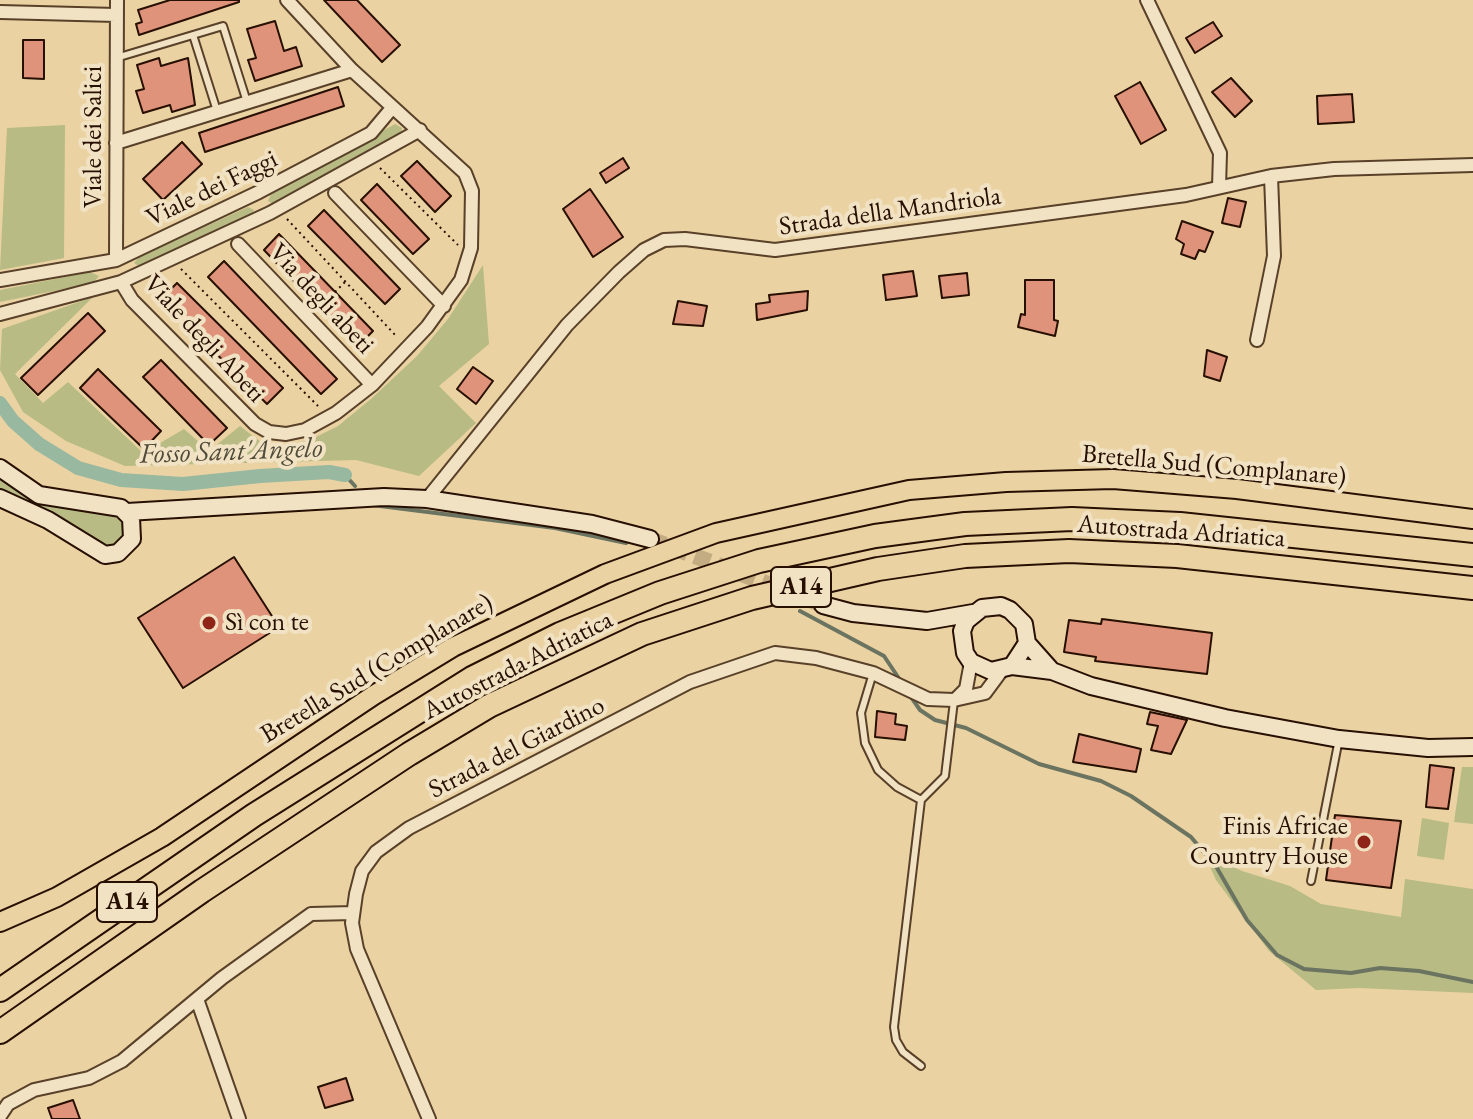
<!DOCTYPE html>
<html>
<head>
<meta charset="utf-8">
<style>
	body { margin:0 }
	canvas { display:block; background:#ead2a2 }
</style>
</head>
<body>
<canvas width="1473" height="1119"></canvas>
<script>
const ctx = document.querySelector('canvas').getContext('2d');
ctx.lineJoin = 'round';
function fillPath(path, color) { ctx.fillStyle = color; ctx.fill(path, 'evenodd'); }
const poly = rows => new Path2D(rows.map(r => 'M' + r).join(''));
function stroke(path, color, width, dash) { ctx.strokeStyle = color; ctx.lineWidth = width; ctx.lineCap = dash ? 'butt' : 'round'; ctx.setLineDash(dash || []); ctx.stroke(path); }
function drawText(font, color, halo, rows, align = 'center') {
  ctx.font = font + ' "EB Garamond",serif'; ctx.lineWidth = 8; ctx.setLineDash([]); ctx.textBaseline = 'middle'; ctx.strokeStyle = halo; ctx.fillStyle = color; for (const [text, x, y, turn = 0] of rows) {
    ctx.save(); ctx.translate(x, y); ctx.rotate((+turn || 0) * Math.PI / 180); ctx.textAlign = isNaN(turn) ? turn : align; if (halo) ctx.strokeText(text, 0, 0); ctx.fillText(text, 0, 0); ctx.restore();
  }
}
fillPath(poly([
	[395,124,402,128,401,134,273,204,268,201,271,194],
	[65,125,64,258,0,270,7,128],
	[248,207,254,210,251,217,140,267,134,263,139,257],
	[483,265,489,344,439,386,476,423,419,476,356,460,125,466,66,441,23,412,0,370,2,329,93,297,15,374,43,403,68,382,143,453,184,429,209,451,240,426,262,443,284,446,312,439,338,426,371,399,417,356,448,319],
	[90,272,99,276,93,283,0,302,0,290],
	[0,476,120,514,129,534,113,549,101,546,0,492],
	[1462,767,1473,767,1473,824,1454,822],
	[1422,818,1449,823,1444,860,1417,856],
	[1204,853,1242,871,1290,886,1321,904,1401,917,1405,879,1473,889,1473,993,1359,988,1316,990,1269,951,1216,880]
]), '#b8bb84');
stroke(poly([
	[345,475,355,486],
	[372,505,555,528,626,543],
	[800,611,884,656,902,683],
	[909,694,920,710,935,720,966,728,1039,764,1101,781,1131,796,1191,837,1217,868,1247,920,1277,955,1304,969,1351,973,1380,968,1419,971,1473,982]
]), '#6b7460', 4);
stroke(poly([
	[0,403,13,421,39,444,78,468,121,480,183,484,260,476,329,472,345,475]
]), '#99b8a0', 14);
const building = poly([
	[170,0,239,0,239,2,139,35,136,24,142,22,138,10,170,0],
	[324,0,357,0,400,45,382,62,324,0],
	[275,21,284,51,296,47,302,66,255,81,248,60,256,58,247,29,275,21],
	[1213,22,1222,36,1195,53,1186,38,1213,22],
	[23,40,44,40,44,79,23,78,23,40],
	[159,58,161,66,188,58,195,105,172,112,170,105,143,113,136,91,144,89,137,65,159,58],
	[1231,78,1252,101,1235,117,1212,92,1231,78],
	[1140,82,1166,130,1141,144,1115,96,1140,82],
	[338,87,344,106,205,152,199,133,338,87],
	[1352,94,1354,122,1318,124,1317,96,1352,94],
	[182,142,202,164,163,200,143,179,182,142],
	[623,158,629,168,606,183,600,173,623,158],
	[417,161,451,196,435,212,401,176,417,161],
	[377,184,429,239,413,254,361,200,377,184],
	[590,189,623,237,593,257,563,209,590,189],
	[1228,198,1246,202,1240,227,1222,223,1228,198],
	[324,210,400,289,385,304,308,226,324,210],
	[1182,221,1213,232,1205,252,1199,250,1195,259,1181,254,1184,244,1176,239,1182,221],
	[279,234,373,331,357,347,264,250,279,234],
	[224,261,337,379,321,394,208,277,224,261],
	[913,271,917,296,886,300,883,275,913,271],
	[967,273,969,295,942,298,939,276,967,273],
	[1025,280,1054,280,1054,320,1058,321,1055,336,1018,327,1021,314,1025,315,1025,280],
	[177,283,283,388,267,404,161,299,177,283],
	[808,291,807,310,757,320,756,304,770,302,769,295,808,291],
	[678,301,707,306,703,326,673,324,678,301],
	[88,313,105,331,38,395,21,378,88,313],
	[1207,350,1227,357,1220,381,1204,376,1207,350],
	[161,360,227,428,209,445,143,377,161,360],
	[473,367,493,381,476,404,457,389,473,367],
	[98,369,161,431,144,449,80,388,98,369],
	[234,557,279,627,183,688,138,618,234,557],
	[1102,619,1212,633,1207,674,1095,661,1096,657,1064,652,1069,620,1101,624,1102,619],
	[877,711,896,714,895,724,907,726,905,740,875,737,877,711],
	[1150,712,1187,720,1171,754,1151,750,1158,726,1147,724,1150,712],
	[1079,734,1141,749,1136,772,1073,762,1079,734],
	[1430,765,1454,768,1448,809,1426,807,1430,765],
	[1335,815,1401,821,1391,888,1326,880,1335,815],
	[346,1078,353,1100,325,1108,318,1087,346,1078],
	[73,1100,80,1119,52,1119,48,1108,73,1100]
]);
fillPath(building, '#df937a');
stroke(building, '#270f01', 2);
stroke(poly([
	[650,539,823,605]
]), '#c3ab82', 16, [16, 8]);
const service = poly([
	[193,35,217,111],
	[116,58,223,26,247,102],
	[873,673,861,713,865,743,878,770,897,787,921,800],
	[1311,881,1339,739],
	[921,1066,903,1052,896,1040,894,1027,921,800,945,776,954,701]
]);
const minor = poly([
	[1147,0,1220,153,1219,187],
	[0,12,116,15],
	[116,143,352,70],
	[335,193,444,306],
	[238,244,372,385],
	[116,260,117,0],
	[0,280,116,260,259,192,371,133,392,108],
	[121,282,132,300,255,424,269,432,286,434,305,430,336,413,372,385,427,327,461,280,471,248,472,191,465,173,352,70,287,0],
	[0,314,121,282,270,213,420,130],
	[1257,340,1274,256,1271,176],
	[427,499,567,325,619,272,644,250,664,240,685,239,775,250,1186,195,1271,176,1334,169,1473,165],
	[957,698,966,689,971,662],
	[197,999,239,1119],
	[0,1116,8,1104,34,1090,89,1078,122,1061,222,978,311,914,353,913],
	[429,1119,357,949,352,923,356,894,362,871,376,852,409,828,690,682,775,653,816,658,873,673,928,699,954,700,985,693,1002,670]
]);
const secondary = poly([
	[0,468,39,495,121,508,131,518,132,539,118,553,105,555,48,520,0,498],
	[127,512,384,497,427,499,592,524,650,539],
	[823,605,853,613,927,621,973,613],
	[1027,643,1012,666,991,671,971,662,965,653,962,631,966,621,982,608,1001,606,1010,610,1024,624,1027,643,1051,670],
	[1012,666,1052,671,1091,686,1225,718,1339,739,1428,748,1473,747]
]);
const primary = poly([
	[0,922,57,897,162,837,374,695,453,647,605,574,716,533,909,490,1006,482,1113,479,1237,489,1473,519]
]);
const motorway = poly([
	[0,990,254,815,472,678,560,634,660,593,759,561,875,536,965,524,1072,519,1180,524,1473,555],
	[0,1032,202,891,409,754,489,706,642,634,752,598,878,569,965,556,1069,551,1177,556,1473,588]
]);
stroke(service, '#584029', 10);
stroke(minor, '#584029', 16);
stroke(secondary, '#270f01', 20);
stroke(primary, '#270f01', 22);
stroke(motorway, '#270f01', 26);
stroke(poly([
	[380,168,458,245],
	[287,219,397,337],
	[181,269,318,406],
	[318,309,345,282]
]), '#270f01', 2, [2, 4]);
stroke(service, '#f1e2c3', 6);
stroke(minor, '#f1e2c3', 12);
stroke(secondary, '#f1e2c3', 16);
stroke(primary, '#ead2a2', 18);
stroke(motorway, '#ead2a2', 22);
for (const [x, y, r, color] of [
	[209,623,8,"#8f2418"],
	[1364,842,8,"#8f2418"]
]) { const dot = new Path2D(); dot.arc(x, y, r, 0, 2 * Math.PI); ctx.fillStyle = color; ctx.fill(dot); stroke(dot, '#f1e2c3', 3); }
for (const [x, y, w] of [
	[801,587,60],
	[127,902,60]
]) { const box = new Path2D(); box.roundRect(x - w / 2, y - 20, w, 40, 6); ctx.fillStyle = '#f1e2c3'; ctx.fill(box); stroke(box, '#270f01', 2); }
drawText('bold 24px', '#270f01', null, [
	["A14",801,587],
	["A14",127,902]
]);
drawText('26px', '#270f01', '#f1e2c3', [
	["Viale dei Salici",94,137,-90],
	["Viale dei Faggi",212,189,-26],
	["Strada della Mandriola",890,212,-8],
	["Via degli abeti",321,299,47],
	["Viale degli Abeti",204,339,47],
	["Bretella Sud (Complanare)",1214,466,5],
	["Autostrada Adriatica",1181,532,4],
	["Autostrada Adriatica",518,666,-27],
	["Bretella Sud (Complanare)",377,669,-31],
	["Strada del Giardino",517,748,-27]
]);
drawText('26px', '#270f01', '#f1e2c3', [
	["Sì con te",225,623],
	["Finis Africae",1348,827,"right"],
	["Country House",1348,857,"right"]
], 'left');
drawText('italic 28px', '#4f4a39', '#f1e2c3', [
	["Fosso Sant'Angelo",231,452,-2]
]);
</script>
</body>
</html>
